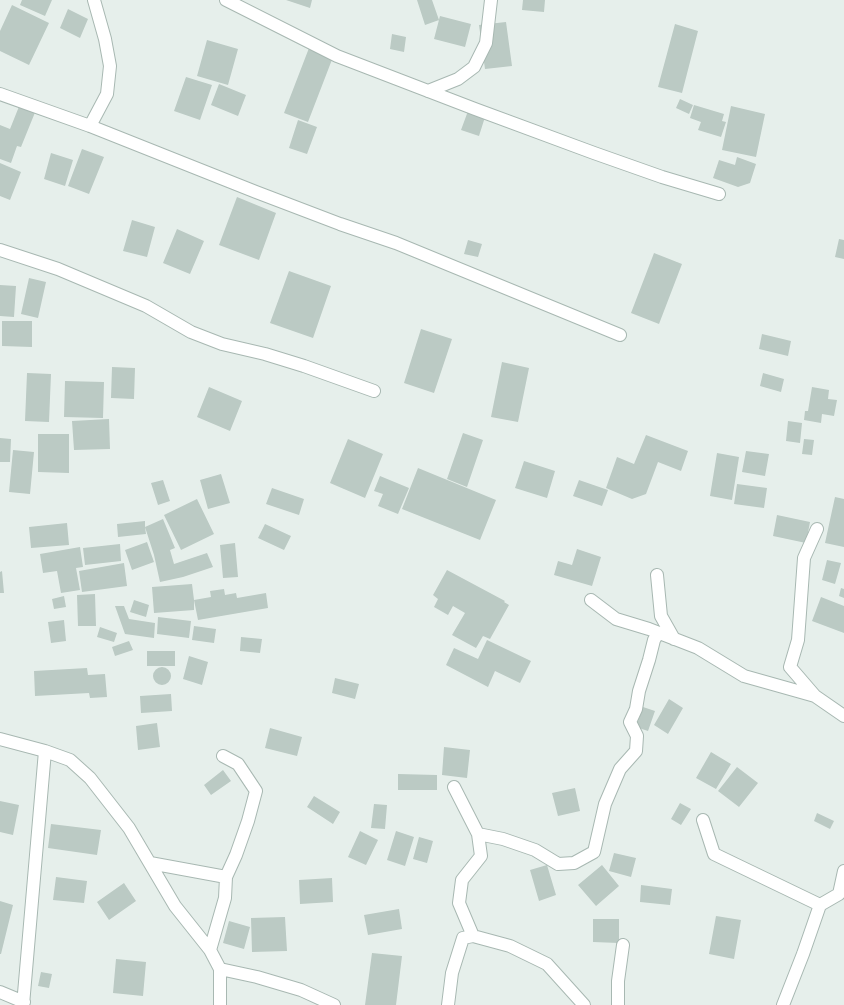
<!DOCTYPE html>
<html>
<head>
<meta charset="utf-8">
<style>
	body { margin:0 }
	canvas { display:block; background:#e6efeb }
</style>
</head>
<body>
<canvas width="844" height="1005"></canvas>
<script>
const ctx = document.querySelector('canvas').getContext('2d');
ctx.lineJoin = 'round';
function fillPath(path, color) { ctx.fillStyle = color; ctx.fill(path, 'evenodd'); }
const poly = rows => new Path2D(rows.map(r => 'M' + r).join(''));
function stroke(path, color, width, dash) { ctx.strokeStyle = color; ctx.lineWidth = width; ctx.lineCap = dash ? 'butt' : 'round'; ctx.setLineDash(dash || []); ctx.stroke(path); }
fillPath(poly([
	[22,0,52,0,45,16,20,5],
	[286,0,312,0,310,8],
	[417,0,432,0,439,20,425,25],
	[523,0,545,0,544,12,522,10],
	[12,5,49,23,29,65,0,51,0,31],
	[68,9,88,19,80,38,60,28],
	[440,16,471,24,465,47,434,39],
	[506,22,512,66,485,69,479,25],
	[675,24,698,31,682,93,658,87],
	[392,34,406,37,404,52,390,49],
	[207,40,238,49,228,85,197,76],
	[309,48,333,57,308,122,284,113],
	[186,77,212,85,200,120,174,111],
	[219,84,246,95,238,116,211,105],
	[680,99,693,105,689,114,676,108],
	[20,104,36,110,21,147,17,146,11,163,0,159,0,125,10,129],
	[694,105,724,114,722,121,726,122,721,137,698,130,701,122,690,118],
	[731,106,765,114,756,157,722,150],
	[468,111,485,117,479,136,461,130],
	[298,120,317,127,307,154,289,148],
	[82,149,104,157,89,194,68,186],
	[51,153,73,160,65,186,44,179],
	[737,157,756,164,750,183,738,187,713,178,719,160,735,165],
	[0,163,21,172,10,200,0,196],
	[237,197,276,213,259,260,219,245],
	[132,220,155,227,147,257,123,251],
	[177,229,204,241,190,274,163,263],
	[839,239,844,240,844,259,835,257],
	[468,240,482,244,478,257,464,254],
	[654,253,682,264,659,324,631,313],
	[289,271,331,286,313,338,270,323],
	[29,278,46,282,38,318,21,314],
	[0,285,16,286,14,317,0,316],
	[2,321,32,321,32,347,2,346],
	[421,329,452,339,434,393,404,383],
	[762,334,791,341,788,356,759,349],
	[502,362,529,368,518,422,491,417],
	[112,367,135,368,134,399,111,398],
	[27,373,51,374,49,422,25,421],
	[763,373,784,379,781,392,760,386],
	[65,381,104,382,103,418,64,417],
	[209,387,242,401,230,431,197,417],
	[812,387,829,390,828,399,837,400,834,416,822,414,821,423,804,420,805,411,808,411],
	[109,419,110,449,74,450,72,421],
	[788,421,802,423,800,443,786,441],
	[463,433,483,440,467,487,447,479],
	[38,434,69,434,69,473,38,472],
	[646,435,688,451,681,471,658,462,646,494,632,499,606,488,617,457,634,464],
	[0,438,11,439,10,462,0,462],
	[348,439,383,454,365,498,330,483],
	[804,439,814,440,812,455,802,454],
	[13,450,34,452,30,494,9,492],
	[746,451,769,454,765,476,742,472],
	[717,453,739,457,732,500,710,496],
	[524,461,555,471,547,498,515,488],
	[418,468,496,500,480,540,402,509],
	[221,474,230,503,208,509,200,480],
	[380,476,409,488,398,514,378,506,383,494,374,491],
	[163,480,170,501,158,505,151,483],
	[579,480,608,490,602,506,573,496],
	[737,484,767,488,764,508,734,504],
	[272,488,304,499,299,515,266,504],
	[835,497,844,499,844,547,825,543],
	[197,499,214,534,181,550,164,515],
	[777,515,810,522,806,543,773,536],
	[163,519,175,548,170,550,174,564,207,553,213,567,183,577,160,582,154,555,145,527,146,534,118,537,117,524,145,521,145,527],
	[67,523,69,545,31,548,29,527],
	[265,524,291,536,284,550,258,538],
	[147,542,154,562,132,570,125,550],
	[235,543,238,577,223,578,220,545],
	[120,544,121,561,85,565,83,548],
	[80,547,83,567,76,568,80,590,61,593,57,571,43,573,40,554],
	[577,549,601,557,592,586,554,575,558,561,572,565],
	[827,560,841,563,835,584,822,580],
	[124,563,127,586,82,592,79,571],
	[447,570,505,601,504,602,509,605,490,639,483,636,476,648,452,635,465,613,453,606,448,615,434,607,438,599,433,595],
	[2,571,4,593,0,593,0,572],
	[192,584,194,600,211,597,210,591,224,589,225,595,236,593,237,598,266,593,268,608,198,620,194,600,194,610,154,613,152,587],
	[841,588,844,589,844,598,839,596],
	[95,594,96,626,78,626,77,595],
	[64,596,66,607,54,609,52,599],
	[821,597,844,606,844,633,812,621],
	[134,600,149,605,146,617,130,612],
	[115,606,124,606,129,619,155,623,154,638,125,634],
	[158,617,191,621,189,638,157,634],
	[64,620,66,641,51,643,48,622],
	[194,626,216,629,214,643,192,640],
	[100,627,117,633,114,642,97,637],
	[241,637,262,639,260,653,240,651],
	[487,640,531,661,520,683,495,671,488,687,446,665,454,648,478,659],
	[129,641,133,650,115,656,112,647],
	[147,651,175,651,175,666,147,666],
	[189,656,208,662,202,685,183,679],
	'153 676a9 9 0 1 1 18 0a9 9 0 1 1-18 0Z',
	[87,668,88,675,105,674,107,697,90,698,89,693,35,696,34,671],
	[335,678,359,684,355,699,332,693],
	[171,694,172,711,141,713,140,696],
	[669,699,683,708,668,734,654,725],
	[643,707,655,711,648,731,636,727],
	[157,723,160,747,138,750,136,726],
	[270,728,302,737,297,756,265,748],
	[444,747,470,750,467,778,442,775],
	[711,752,731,764,716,789,696,778],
	[737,767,758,783,739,807,718,791],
	[223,770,231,781,211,795,204,785],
	[398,774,437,775,437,790,398,790],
	[575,788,580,811,558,816,552,793],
	[314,796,340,812,333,824,307,807],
	[0,801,19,805,13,835,0,832],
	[680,803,691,809,681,825,671,819],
	[374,804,387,805,385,829,371,828],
	[817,813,834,821,830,829,814,821],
	[51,824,101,830,97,855,48,848],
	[360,831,378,840,366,865,348,857],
	[396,831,414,837,405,866,387,860],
	[419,837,433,841,427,863,413,859],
	[614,853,636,858,631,877,609,871],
	[547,865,556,895,539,901,530,870],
	[602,865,619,886,596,906,578,885],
	[56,877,87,881,84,903,53,900],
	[332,878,333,902,300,904,299,880],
	[124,883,136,901,109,920,97,902],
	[641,885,672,889,670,905,640,902],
	[0,901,13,905,1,954,0,954],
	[399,909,402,929,368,935,364,915],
	[716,916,741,920,734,959,709,954],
	[285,917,287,951,252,952,251,918],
	[593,919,619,919,619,943,593,942],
	[229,921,250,927,244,949,223,943],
	[372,953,402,956,396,1005,365,1005],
	[116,959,146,962,143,996,113,993],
	[41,972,52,974,49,988,38,986]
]), '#bbcac4');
const street = poly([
	[226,0,337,56,475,109,594,153,662,177,719,194],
	[428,91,458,79,474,67,486,43,491,0],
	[0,94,90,126,256,192,340,224,396,243,620,335],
	[90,126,107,94,110,66,105,39,94,0],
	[0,250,58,269,146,306,191,332,222,344,265,354,304,366,374,391],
	[817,529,804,558,798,640,790,667,815,696,844,716],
	[657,575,661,616,674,639],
	[591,600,616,619,649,629,698,648,744,676,815,696],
	[0,739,45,751,70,760,90,778,129,828,175,906,210,950,220,969,220,1005],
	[223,756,238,764,256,791,248,821,236,855,226,877],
	[454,787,478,834],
	[703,820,714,854,820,905,803,954,783,1005],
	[150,863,226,877,225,898,210,950],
	[820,905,839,894,844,871],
	[473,936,459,903,462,880,481,856,478,834,503,839,535,850,558,864,574,863,594,852,605,804,620,769,636,751,637,736,630,722,636,709,639,691,649,660,654,640,658,633],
	[220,969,257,977,301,990,334,1005],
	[0,992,24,1002],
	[23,1005,45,751],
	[448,1005,452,973,463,938,473,936,510,946,547,964,584,1005],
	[618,1005,618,981,623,945]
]);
stroke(street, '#a8b8b2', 14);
stroke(street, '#fff', 12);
</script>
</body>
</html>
